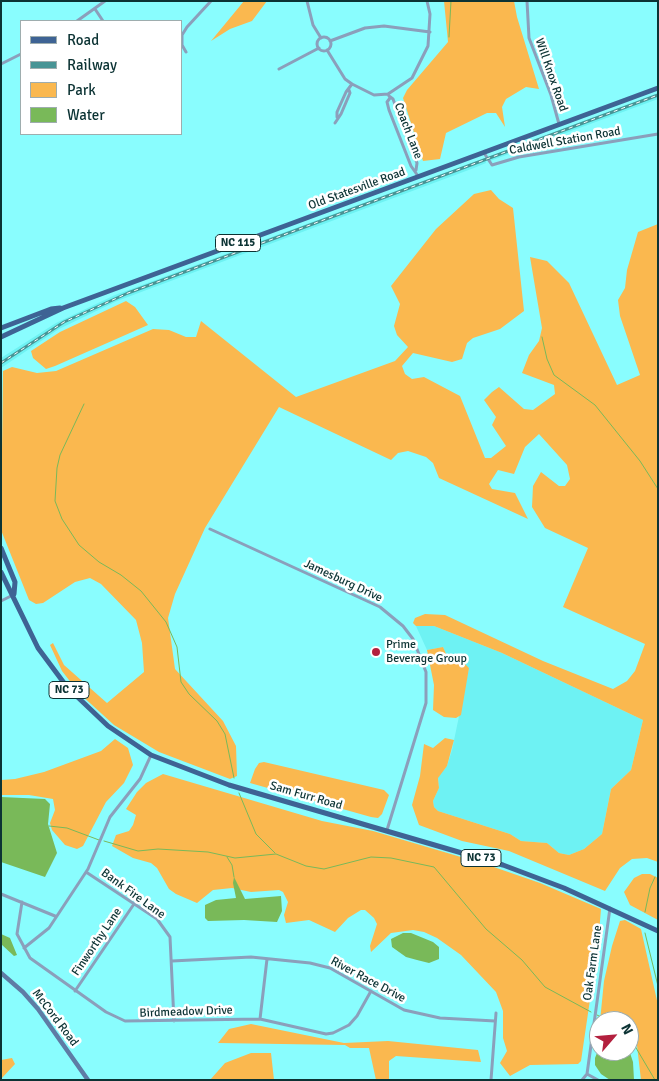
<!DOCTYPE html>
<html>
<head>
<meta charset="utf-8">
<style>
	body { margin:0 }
	#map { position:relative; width:659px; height:1081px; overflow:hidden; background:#89fdfe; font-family:Signika,sans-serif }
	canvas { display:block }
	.frame { position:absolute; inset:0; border:2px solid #0c3334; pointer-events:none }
	.legend { position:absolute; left:20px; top:20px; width:162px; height:115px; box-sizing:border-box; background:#fff; border:1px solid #9eadae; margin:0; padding:6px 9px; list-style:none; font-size:15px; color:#0c3334 }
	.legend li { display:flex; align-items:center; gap:10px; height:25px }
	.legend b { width:25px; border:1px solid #9eadae }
	.north { position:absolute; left:589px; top:1011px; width:50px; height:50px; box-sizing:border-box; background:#fff; border:1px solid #9eadae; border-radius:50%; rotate:63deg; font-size:14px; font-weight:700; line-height:20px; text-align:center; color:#0c3334 }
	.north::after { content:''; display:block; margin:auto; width:18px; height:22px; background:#b3203e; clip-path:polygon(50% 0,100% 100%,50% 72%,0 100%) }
</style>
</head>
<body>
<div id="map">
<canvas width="659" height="1081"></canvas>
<div class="frame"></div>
<ul class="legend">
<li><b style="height:6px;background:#3e6394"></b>Road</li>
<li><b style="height:6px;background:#489495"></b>Railway</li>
<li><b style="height:14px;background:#fab84f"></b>Park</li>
<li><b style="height:14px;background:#79b959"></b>Water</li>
</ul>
<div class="north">N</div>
</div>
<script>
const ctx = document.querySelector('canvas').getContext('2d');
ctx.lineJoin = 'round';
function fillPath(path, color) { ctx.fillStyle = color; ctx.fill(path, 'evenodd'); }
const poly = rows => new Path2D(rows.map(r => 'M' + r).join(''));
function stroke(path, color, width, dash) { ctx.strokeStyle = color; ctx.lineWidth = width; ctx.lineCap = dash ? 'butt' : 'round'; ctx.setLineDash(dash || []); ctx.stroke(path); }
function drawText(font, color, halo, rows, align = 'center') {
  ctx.font = font + ' Signika,sans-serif'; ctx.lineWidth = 5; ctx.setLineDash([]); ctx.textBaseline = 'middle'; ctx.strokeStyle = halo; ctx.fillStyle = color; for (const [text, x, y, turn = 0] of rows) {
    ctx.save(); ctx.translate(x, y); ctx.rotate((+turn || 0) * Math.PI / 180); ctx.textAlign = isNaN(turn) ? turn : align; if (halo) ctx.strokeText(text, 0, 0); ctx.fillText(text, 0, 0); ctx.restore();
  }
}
fillPath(poly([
	[658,93,658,99,490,161,488,157],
	[485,158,486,163,474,168,117,301,59,329,1,368,1,358,56,323,115,295],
	[416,626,434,626,502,653,643,720,631,770,611,789,602,834,584,849,569,855,559,853,547,843,521,841,510,834,438,811,434,807,433,801,439,788,438,777,447,766,452,750,469,668,448,658,443,647,427,650]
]), '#6ef2f3');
fillPath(poly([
	[244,1,267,1,252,21,230,29,211,41],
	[444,1,514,1,517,17,539,89,526,87,506,99,502,107,505,127,496,113,487,113,446,133,440,159,423,161,403,98,407,90,448,42],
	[491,190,499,199,513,208,524,311,500,329,473,338,467,343,462,359,452,362,413,353,402,366,405,374,412,379,424,377,460,396,485,458,491,458,506,446,492,425,496,417,484,400,492,392,499,387,524,409,533,410,555,394,554,385,522,373,529,355,539,341,542,328,530,257,547,261,569,283,617,385,640,375,620,316,618,300,625,288,627,270,638,232,658,224,658,862,647,858,632,859,620,868,605,891,509,851,462,841,419,825,412,805,420,776,424,744,433,748,445,738,454,740,447,766,438,778,439,788,433,801,434,807,438,811,510,834,521,841,547,843,559,853,569,855,584,849,602,834,611,789,631,770,643,720,502,653,434,626,416,626,413,623,415,618,425,614,445,615,543,661,613,689,627,681,635,671,645,644,563,607,588,548,545,528,532,507,533,486,541,472,559,486,565,486,570,479,567,465,539,434,525,447,514,474,498,470,489,484,492,489,515,493,528,519,439,478,433,463,426,457,408,451,398,453,391,460,279,407,205,528,175,594,168,618,175,669,223,721,236,746,237,776,230,779,159,752,114,725,79,693,62,671,50,645,53,643,64,665,107,703,144,672,142,643,136,620,101,584,90,578,75,582,43,603,36,604,29,600,1,530,3,371,12,367,37,373,56,371,153,329,169,330,186,337,196,337,201,321,296,397,395,361,408,347,397,335,394,326,400,304,391,286,436,229,474,194],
	[126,301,135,307,148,325,55,366,46,369,33,358,31,351,60,332],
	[443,647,448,658,460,659,469,668,461,715,456,718,444,717,433,710,434,685,427,650],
	[115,739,128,748,133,765,124,783,106,802,83,846,77,849,65,845,52,830,50,823,55,810,53,799,29,795,1,795,1,780,15,779,44,772,101,751],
	[264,762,384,790,389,795,382,814,378,818,371,817,250,783,255,769,259,763],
	[163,774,322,821,373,831,488,865,540,883,601,909,598,945,581,1061,578,1064,530,1065,510,1076,500,1063,507,1051,503,1038,503,1011,496,992,461,955,437,938,424,932,413,930,391,933,371,952,370,946,377,924,374,918,365,910,361,910,348,918,335,932,309,920,286,923,284,915,288,902,283,892,279,890,251,892,232,888,213,890,197,903,176,894,169,889,157,868,151,863,133,858,112,846,116,835,129,831,133,825,136,815,126,809,137,792,146,783],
	[642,874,650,874,658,878,658,920,630,905,624,892,634,878],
	[625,920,641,929,658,1005,658,1080,641,1080,636,1037,629,1031,629,1021,600,1021,604,981,612,946,620,921],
	[251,1024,344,1043,388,1041,478,1050,481,1062,396,1056,389,1061,389,1080,376,1080,369,1048,350,1048,345,1045,218,1043,229,1029],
	[251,1053,271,1053,274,1080,210,1080,225,1063],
	[12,1058,15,1064,1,1079,1,1060]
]), '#fab84f');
fillPath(poly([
	[1,797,45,799,50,804,48,824,57,853,45,877,1,862],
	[234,877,245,899,281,896,282,911,277,922,244,920,208,921,205,918,205,905,216,900,236,898,233,883],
	[403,933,411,933,433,942,439,947,439,959,429,963,417,960,406,957,392,947,391,939],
	[1,934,10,938,17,955,14,956,1,944],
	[599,1048,599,1051,629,1050,633,1062,634,1080,610,1080,601,1074,595,1065,595,1058]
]), '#79b959');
stroke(poly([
	[449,37,451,1],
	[542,337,547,359,554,375,595,405,640,461,658,489],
	[84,404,60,455,57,468,55,501,62,519,79,545,99,562,121,575,141,591,166,622,177,647,181,682,189,694,217,721,225,734,234,778],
	[239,793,256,834,275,853],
	[49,826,67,828,99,840],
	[104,841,138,851,158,849,208,852,235,858,276,854,306,866,324,869,371,857,391,858,434,867,486,929,522,960,545,987,591,1012],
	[227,857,232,865,234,877],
	[645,912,650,888,655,877],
	[645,933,658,986],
	[597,1015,609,1021],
	[629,1036,655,1080]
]), '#79b959', 1);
stroke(poly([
	[307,1,313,25,321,38],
	[527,1,529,38,551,95,559,124],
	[95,9,103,21],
	[77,21,105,1],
	'317 44a7 7 0 1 1 14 0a7 7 0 1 1-14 0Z',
	[330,41,365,28,384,26,430,32],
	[327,50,345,79,352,84,374,95,388,94,412,78,428,46,430,14,427,1],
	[186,52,182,45,182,35,187,27,211,1],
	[1,64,21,54],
	[279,69,319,48],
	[389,96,393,99,417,163,416,170],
	[390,98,387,102,389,110,411,166,418,176],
	[337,117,337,112,346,92,352,84],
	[335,123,341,114,350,93,349,90],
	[484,153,492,165,519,157,658,134],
	[210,529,380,607,403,626,413,639,426,672,426,703,387,830],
	[1,601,13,595],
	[86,872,157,919,170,937,174,1021],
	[1,894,55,916],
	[22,902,17,934,30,958,106,1012,125,1021,260,1019,326,1034,333,1033,349,1025,357,1016,371,991],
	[24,948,49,928,88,869,110,817,140,779,151,755],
	[172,961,251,957,310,963,330,968,404,1010,440,1018,495,1021],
	[75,991,134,904],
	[260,1019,267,959],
	[587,1074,598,1080],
	[491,1080,496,1013],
	[582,1080,587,1074,610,908]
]), '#8b9fbb', 3);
stroke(poly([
	[1,973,23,992,38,1009,88,1080]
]), '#5e7ca5', 4.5);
stroke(poly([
	[1,328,51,309,60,308],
	[1,337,63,308,658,88],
	[1,548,15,582,14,594],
	[1,572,38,648,67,687,108,726,151,755,229,785,503,865,564,888,658,931]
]), '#3e6394', 5);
const rail = poly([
	[1,363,64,322,128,293,658,95]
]);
stroke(rail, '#489495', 3);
stroke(rail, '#fff', 1, [4]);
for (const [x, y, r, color] of [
	[376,652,5,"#b3203e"]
]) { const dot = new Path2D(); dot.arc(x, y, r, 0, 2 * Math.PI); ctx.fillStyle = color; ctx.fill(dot); stroke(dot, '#fff', 2); }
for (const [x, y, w] of [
	[238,243,45],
	[69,690,40],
	[481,858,40]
]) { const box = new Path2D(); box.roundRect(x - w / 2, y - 8.5, w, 17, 4); ctx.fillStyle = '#fff'; ctx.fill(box); stroke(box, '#0c3334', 1); }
drawText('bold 11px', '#0c3334', null, [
	["NC 115",238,243],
	["NC 73",69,690],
	["NC 73",481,858]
]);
drawText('12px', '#0c3334', '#fff', [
	["Will Knox Road",551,75,71],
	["Coach Lane",408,131,69],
	["Caldwell Station Road",565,141,-10],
	["Old Statesville Road",357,189,-20],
	["Jamesburg Drive",343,581,25],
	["Sam Furr Road",306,796,16],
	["Bank Fire Lane",133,894,36],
	["Finworthy Lane",97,942,-56],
	["Oak Farm Lane",593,963,-82],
	["River Race Drive",368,980,28],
	["Birdmeadow Drive",186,1012,-2],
	["McCord Road",55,1018,53]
]);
drawText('12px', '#0c3334', '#fff', [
	["Prime",386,645],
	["Beverage Group",386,659]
], 'left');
</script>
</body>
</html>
